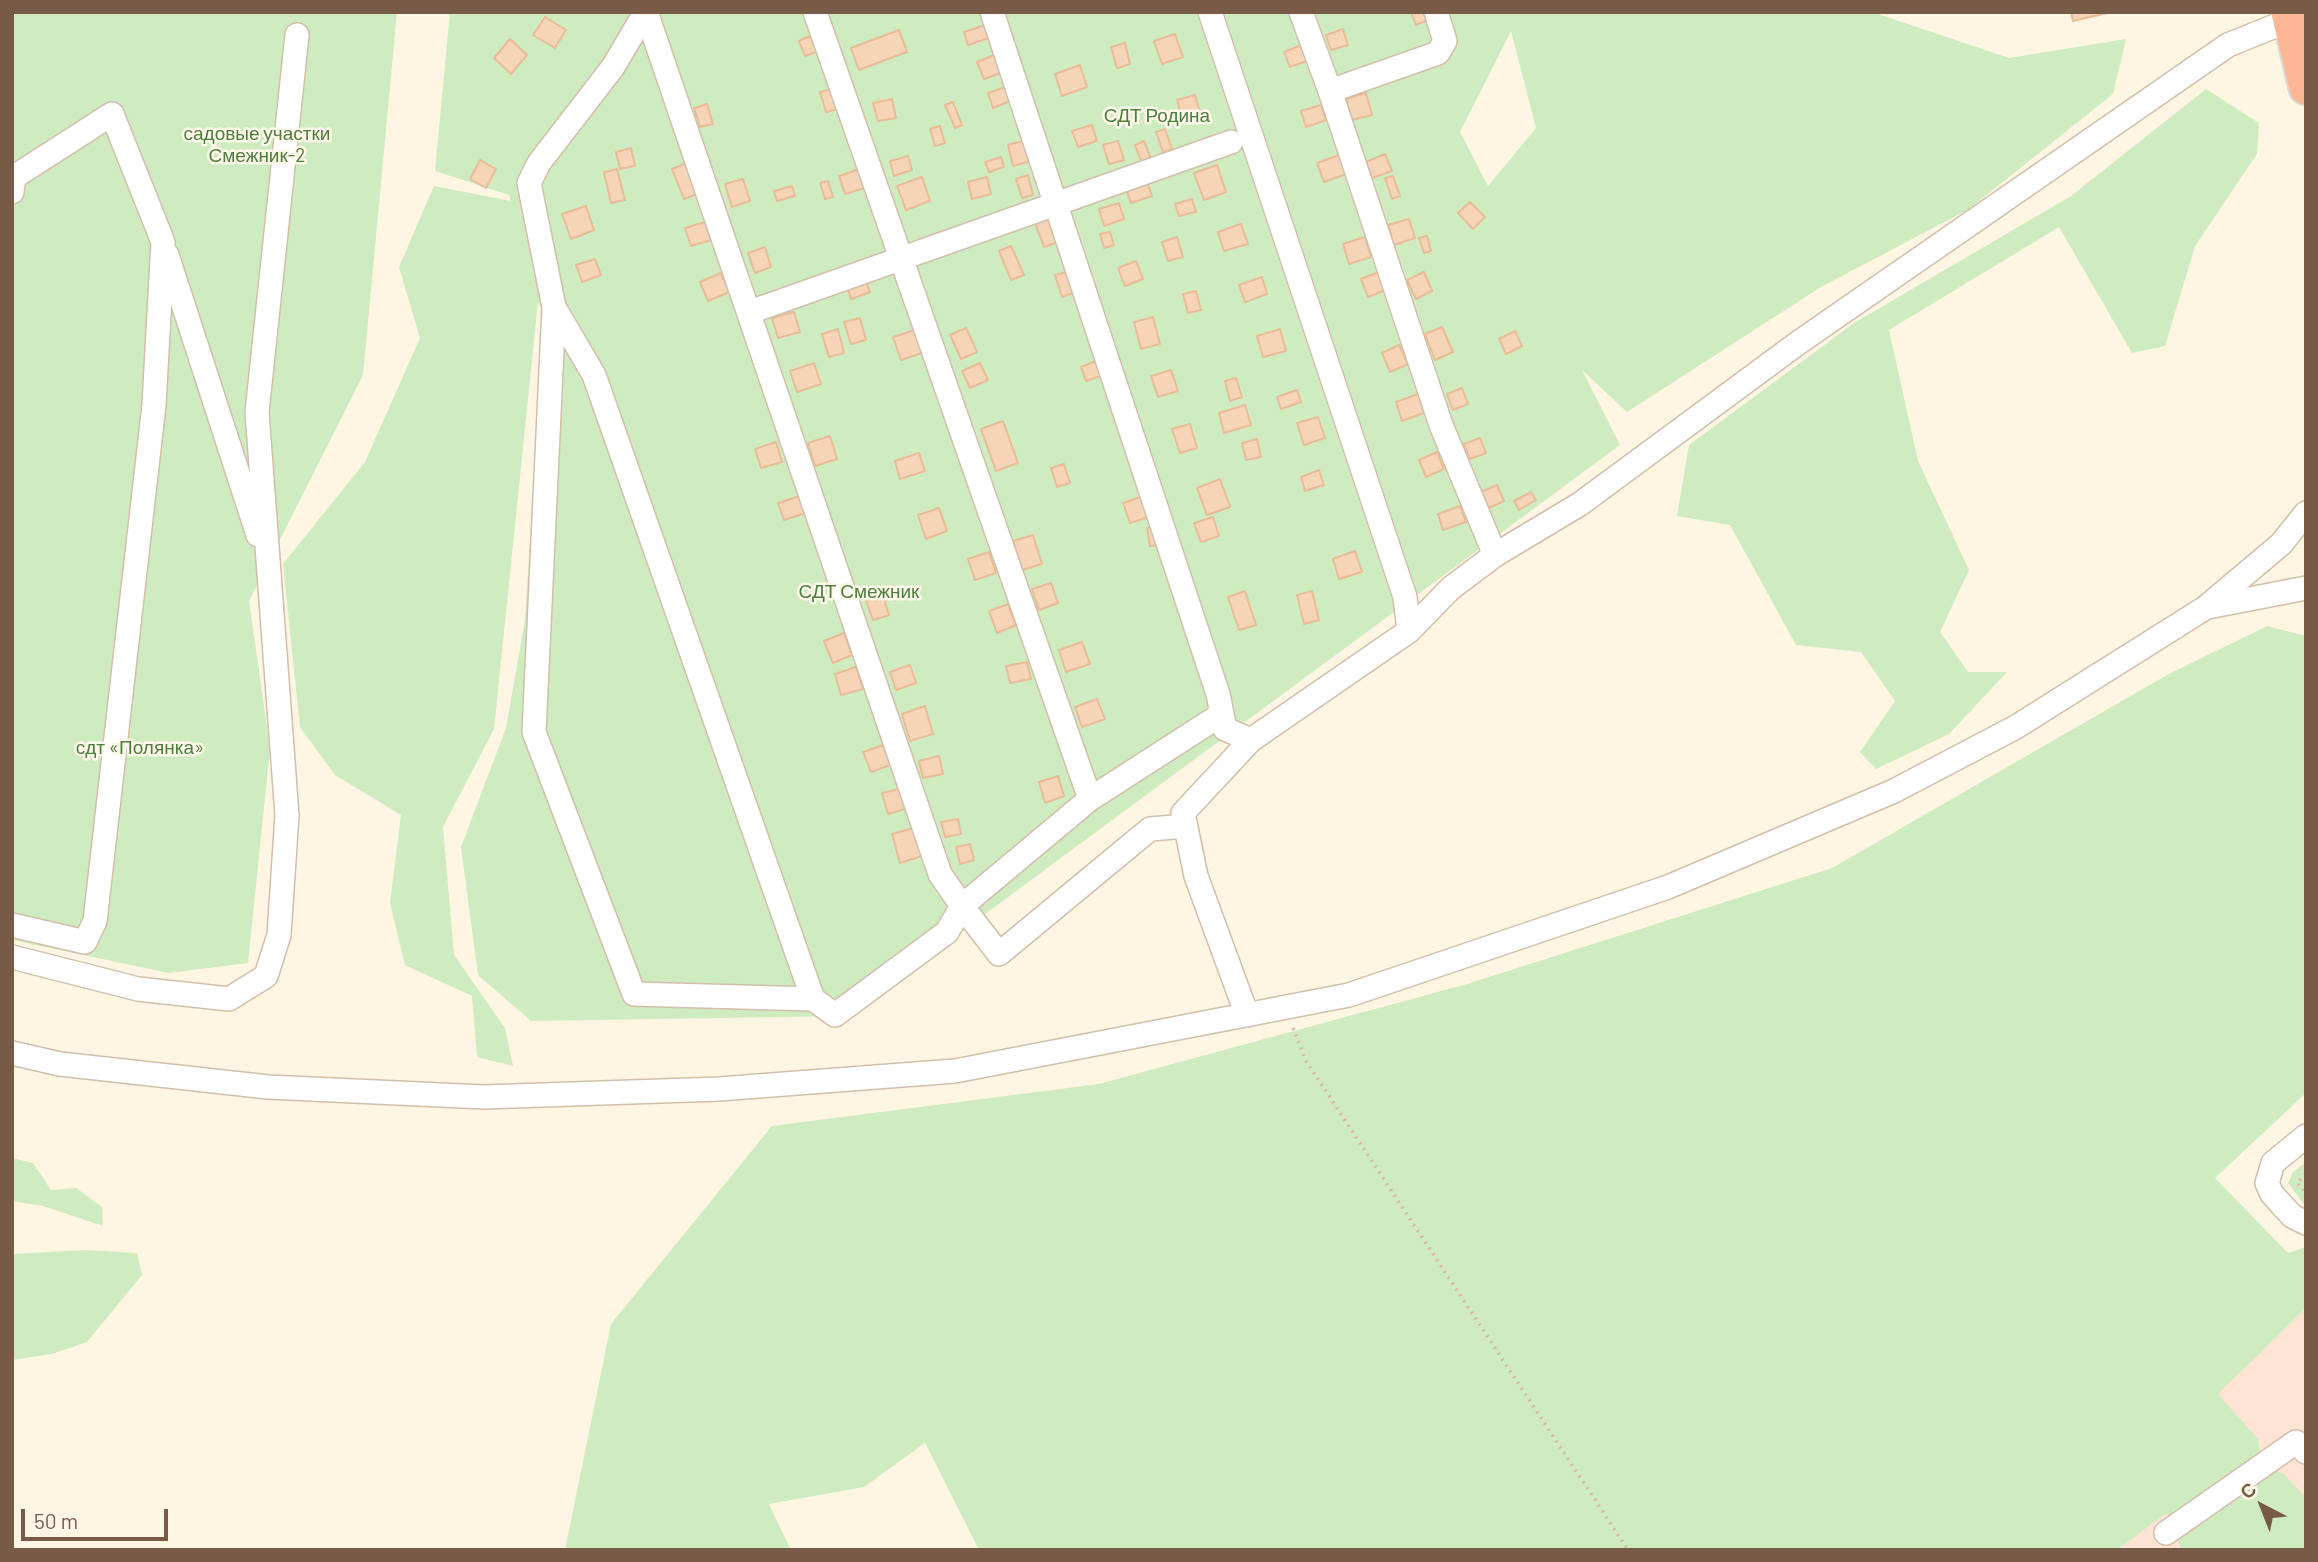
<!DOCTYPE html>
<html>
<head>
<meta charset="utf-8">
<style>
	body { margin:0 }
	#map { position:relative; width:2318px; height:1562px; overflow:hidden; background:#fef5e2; font-family:Barlow,sans-serif }
	canvas { display:block }
	.frame { position:absolute; inset:0; border:14px solid #775b47; pointer-events:none }
	.north { position:absolute; left:2227px; top:1471px; width:70px; height:70px; -webkit-text-stroke:5px #fff8ea; paint-order:stroke; rotate:318deg; font-size:19px; font-weight:700; line-height:28px; text-align:center; color:#775b47 }
	.north::after { content:''; display:block; margin:auto; width:24px; height:32px; background:#775b47; clip-path:polygon(50% 0,100% 100%,50% 72%,0 100%) }
	.scale { position:absolute; left:21px; top:1509px; width:147px; height:32px; box-sizing:border-box; border:4px solid #775b47; border-top:0; padding-left:9px; font-size:21px; line-height:24px; white-space:nowrap; color:#775b47; -webkit-text-stroke:5px #fff8ea; paint-order:stroke }
</style>
</head>
<body>
<div id="map">
<canvas width="2318" height="1562"></canvas>
<div class="frame"></div>
<div class="north">С</div>
<div class="scale">50 m</div>
</div>
<script>
const ctx = document.querySelector('canvas').getContext('2d');
ctx.lineJoin = 'round';
function fillPath(path, color) { ctx.fillStyle = color; ctx.fill(path, 'evenodd'); }
const poly = rows => new Path2D(rows.map(r => 'M' + r).join(''));
function stroke(path, color, width, dash) { ctx.strokeStyle = color; ctx.lineWidth = width; ctx.lineCap = dash ? 'butt' : 'round'; ctx.setLineDash(dash || []); ctx.stroke(path); }
function drawText(font, color, halo, rows, align = 'center') {
  ctx.font = font + ' Barlow,sans-serif'; ctx.lineWidth = 5; ctx.setLineDash([]); ctx.textBaseline = 'middle'; ctx.strokeStyle = halo; ctx.fillStyle = color; for (const [text, x, y, turn = 0] of rows) {
    ctx.save(); ctx.translate(x, y); ctx.rotate((+turn || 0) * Math.PI / 180); ctx.textAlign = isNaN(turn) ? turn : align; if (halo) ctx.strokeText(text, 0, 0); ctx.fillText(text, 0, 0); ctx.restore();
  }
}
fillPath(poly([
	[2306,1291,2306,1550,2079,1550]
]), '#ffe4d5');
fillPath(poly([
	[12,12,397,12,363,375,249,601,270,749,248,963,169,973,12,940],
	[450,12,1872,12,2009,58,2126,39,2113,94,1969,209,1821,287,1627,412,1582,370,1620,445,847,1016,531,1021,478,975,461,847,506,728,525,620,544,317,538,302,494,729,443,827,454,955,505,1028,513,1066,477,1057,472,996,405,965,390,903,401,815,335,775,300,727,283,564,365,462,420,338,399,267,434,186,511,201,509,195,435,171],
	[1511,31,1536,128,1488,186,1460,132],
	[2206,89,2259,123,2257,154,2195,246,2165,346,2132,353,2059,227,1889,330,1918,461,1969,570,1940,632,1968,672,2007,672,1949,734,1876,769,1860,752,1895,701,1861,652,1796,645,1730,525,1677,516,1689,445,1854,323,2071,196],
	[2267,626,2306,636,2306,1093,2215,1178,2288,1253,2306,1247,2306,1308,2218,1394,2258,1439,2260,1453,2173,1516,2165,1514,2117,1550,979,1550,925,1443,864,1487,769,1504,791,1550,565,1550,611,1324,772,1126,1099,1084,1467,984,1832,868,2167,675],
	[12,1158,33,1163,51,1190,76,1188,102,1207,103,1226,43,1206,12,1201],
	[2306,1162,2306,1207,2288,1183,2293,1172],
	[86,1250,137,1253,142,1275,87,1342,52,1354,12,1360,12,1254],
	[2274,1470,2284,1474,2306,1498,2306,1550,2182,1550,2176,1537]
]), '#cfecc0');
const building = poly([
	[1411,12,1430,12,1432,18,1416,25,1411,12],
	[2071,12,2111,12,2073,21,2071,12],
	[545,17,566,30,555,48,533,35,545,17],
	[988,24,992,37,968,45,964,32,988,24],
	[1343,29,1348,45,1331,50,1326,35,1343,29],
	[899,30,907,52,859,70,851,48,899,30],
	[1175,34,1183,57,1162,64,1154,41,1175,34],
	[812,35,819,51,805,56,799,41,812,35],
	[510,39,527,55,511,74,494,58,510,39],
	[1125,43,1130,64,1117,68,1111,47,1125,43],
	[1302,45,1307,61,1290,67,1284,52,1302,45],
	[994,55,1001,73,984,79,977,62,994,55],
	[1080,65,1087,87,1062,96,1055,74,1080,65],
	[1008,86,1013,100,993,108,988,93,1008,86],
	[836,88,842,108,826,112,820,92,836,88],
	[1366,93,1372,115,1352,120,1346,99,1366,93],
	[1195,95,1200,112,1182,118,1177,100,1195,95],
	[892,99,896,118,878,121,873,103,892,99],
	[953,102,962,125,955,128,945,105,953,102],
	[707,104,713,124,700,127,694,108,707,104],
	[1321,105,1326,120,1306,127,1301,111,1321,105],
	[1092,125,1097,141,1078,147,1072,131,1092,125],
	[940,126,945,143,935,146,930,129,940,126],
	[1165,129,1172,149,1163,152,1156,132,1165,129],
	[1026,140,1031,161,1013,166,1008,145,1026,140],
	[1118,141,1124,160,1109,164,1103,145,1118,141],
	[1144,141,1151,159,1142,163,1135,145,1144,141],
	[631,148,635,166,620,169,616,152,631,148],
	[1385,154,1392,171,1372,178,1366,162,1385,154],
	[1339,155,1346,174,1324,182,1317,163,1339,155],
	[908,156,912,170,894,176,890,161,908,156],
	[1001,157,1004,167,989,172,985,162,1001,157],
	[480,160,496,169,486,188,470,179,480,160],
	[687,163,699,193,684,199,672,169,687,163],
	[1217,165,1226,192,1204,200,1194,173,1217,165],
	[617,169,625,200,611,203,604,172,617,169],
	[859,169,865,188,845,194,839,176,859,169],
	[1028,175,1033,195,1022,198,1016,179,1028,175],
	[1393,176,1400,196,1392,199,1385,178,1393,176],
	[922,177,930,201,906,210,897,186,922,177],
	[987,177,991,194,972,199,968,182,987,177],
	[743,179,750,201,732,207,725,184,743,179],
	[828,181,833,197,825,199,820,183,828,181],
	[1147,181,1152,196,1131,203,1126,189,1147,181],
	[792,186,795,196,777,201,774,191,792,186],
	[1192,199,1196,212,1179,216,1175,204,1192,199],
	[1470,202,1485,217,1473,229,1458,213,1470,202],
	[1119,203,1124,219,1104,226,1099,209,1119,203],
	[586,206,594,230,571,239,562,214,586,206],
	[1049,215,1058,242,1044,247,1034,220,1049,215],
	[1409,219,1415,238,1394,245,1388,225,1409,219],
	[705,222,711,240,691,246,685,228,705,222],
	[1241,224,1248,244,1224,251,1218,232,1241,224],
	[1110,232,1114,245,1104,248,1100,234,1110,232],
	[1427,236,1431,251,1424,253,1419,238,1427,236],
	[1177,237,1183,257,1168,261,1162,242,1177,237],
	[1365,237,1371,257,1349,264,1343,244,1365,237],
	[1011,246,1024,275,1011,280,999,251,1011,246],
	[765,247,771,267,755,273,748,253,765,247],
	[595,259,601,275,582,282,576,265,595,259],
	[1136,261,1143,279,1125,286,1118,268,1136,261],
	[1067,272,1073,293,1062,297,1055,275,1067,272],
	[1379,272,1386,290,1368,297,1361,279,1379,272],
	[1424,272,1432,291,1416,299,1407,280,1424,272],
	[721,273,729,292,708,301,700,282,721,273],
	[864,277,870,292,851,299,846,284,864,277],
	[1262,277,1267,294,1245,302,1239,285,1262,277],
	[1196,291,1201,310,1188,313,1183,294,1196,291],
	[794,312,800,332,778,338,772,318,794,312],
	[1153,317,1160,344,1141,349,1134,322,1153,317],
	[860,318,866,340,851,344,844,322,860,318],
	[1442,327,1453,352,1435,360,1425,334,1442,327],
	[966,328,977,352,961,359,950,335,966,328],
	[838,329,844,353,829,357,822,334,838,329],
	[1280,329,1286,351,1263,357,1257,336,1280,329],
	[915,330,922,353,901,360,893,337,915,330],
	[1515,331,1522,346,1506,354,1499,339,1515,331],
	[1399,345,1408,364,1390,372,1382,353,1399,345],
	[1096,361,1101,376,1086,381,1081,367,1096,361],
	[814,363,821,384,797,392,790,371,814,363],
	[980,363,988,380,970,388,962,371,980,363],
	[1171,370,1178,391,1158,397,1151,376,1171,370],
	[1236,378,1242,397,1230,401,1225,381,1236,378],
	[1462,388,1468,404,1453,410,1447,394,1462,388],
	[1297,390,1301,402,1281,409,1277,397,1297,390],
	[1418,394,1424,413,1402,421,1396,402,1418,394],
	[1245,405,1251,425,1224,433,1219,413,1245,405],
	[1318,417,1325,438,1304,445,1297,423,1318,417],
	[1003,421,1018,463,996,471,981,429,1003,421],
	[1190,424,1197,448,1180,453,1172,429,1190,424],
	[830,436,837,459,815,466,808,443,830,436],
	[1480,438,1486,453,1470,459,1464,444,1480,438],
	[1257,439,1261,457,1246,460,1242,443,1257,439],
	[776,442,782,462,761,468,755,449,776,442],
	[1437,452,1444,469,1426,477,1419,460,1437,452],
	[919,453,925,471,900,479,895,461,919,453],
	[1064,464,1070,483,1057,487,1051,468,1064,464],
	[1319,470,1324,485,1305,491,1301,477,1319,470],
	[1220,479,1230,507,1207,515,1197,488,1220,479],
	[1497,485,1504,501,1489,508,1481,492,1497,485],
	[1531,492,1536,500,1519,510,1514,501,1531,492],
	[1146,495,1152,516,1130,523,1123,503,1146,495],
	[800,496,806,513,784,520,778,503,800,496],
	[1460,506,1466,522,1443,530,1438,514,1460,506],
	[939,508,947,531,926,539,918,515,939,508],
	[1213,517,1219,536,1201,542,1194,523,1213,517],
	[1155,527,1158,545,1150,546,1147,528,1155,527],
	[1033,535,1042,564,1022,570,1013,541,1033,535],
	[1355,551,1362,572,1339,579,1333,559,1355,551],
	[989,552,996,573,975,580,968,559,989,552],
	[1051,583,1058,603,1039,610,1032,589,1051,583],
	[1245,591,1256,625,1239,630,1228,597,1245,591],
	[1312,591,1319,620,1304,624,1297,595,1312,591],
	[882,592,889,615,873,620,865,598,882,592],
	[1008,604,1016,625,997,633,989,611,1008,604],
	[844,633,852,655,833,663,824,641,844,633],
	[1082,642,1090,664,1066,672,1059,650,1082,642],
	[1027,662,1031,679,1010,683,1006,666,1027,662],
	[910,665,916,683,896,690,890,672,910,665],
	[856,667,863,689,841,695,835,674,856,667],
	[1097,699,1105,719,1082,727,1075,707,1097,699],
	[925,706,933,734,910,741,902,714,925,706],
	[883,745,890,765,871,772,863,752,883,745],
	[939,756,943,774,923,778,919,761,939,756],
	[1058,776,1064,796,1045,803,1039,782,1058,776],
	[899,789,905,809,888,814,882,793,899,789],
	[958,819,961,834,945,837,941,822,958,819],
	[914,828,922,856,900,863,892,834,914,828],
	[970,844,974,860,960,864,956,847,970,844]
]);
fillPath(building, '#f5d4b8');
stroke(building, '#e9bc97', 2);
const minor = poly([
	[646,12,940,874,962,906,1090,799],
	[815,12,1090,799,1222,714],
	[992,12,1218,694,1225,729,1251,740,1409,631,1405,597,1210,12],
	[1301,12,1330,91,1438,53,1445,41,1436,12],
	[1330,91,1441,425,1495,555],
	[12,192,14,177,112,114,163,242,154,405,95,921,85,942,12,925],
	[167,255,258,535],
	[554,307,529,183,539,163,613,67,645,13],
	[750,312,1231,142],
	[2208,607,2306,588],
	[1409,631,1451,588,1495,555,1580,504,1798,343,2228,45,2290,20],
	[12,957,138,989,229,999,266,976,279,935,287,815,257,412,297,35],
	[813,999,634,994,534,732,554,307,594,375,813,999,835,1015,947,932,962,906,999,954,1150,829,1186,826],
	[1247,1015,1196,876,1183,813,1251,740],
	[12,1053,60,1064,268,1087,484,1097,719,1089,955,1071,1349,995,1668,887,1894,791,2016,727,2205,608,2281,544,2306,513],
	[2306,1136,2273,1163,2267,1183,2272,1194,2292,1216,2306,1223],
	[2166,1533,2296,1442,2306,1452]
]);
const highway = poly([
	[2288,12,2306,88]
]);
stroke(minor, '#d2bfab', 26);
stroke(highway, '#ded8d3', 37);
stroke(poly([
	[1293,1028,1306,1061,1628,1550],
	[2306,1174,2297,1183,2306,1193]
]), '#dab89b', 3.5, [2, 5]);
stroke(minor, '#fff', 23);
stroke(highway, '#fcb795', 33);
drawText('19px', '#4c7e3e', '#fff8ea', [
	["СДТ Родина",1157,116],
	["садовые участки",257,134],
	["Смежник-2",257,156],
	["СДТ Смежник",859,592],
	["сдт «Полянка»",140,748]
]);
</script>
</body>
</html>
